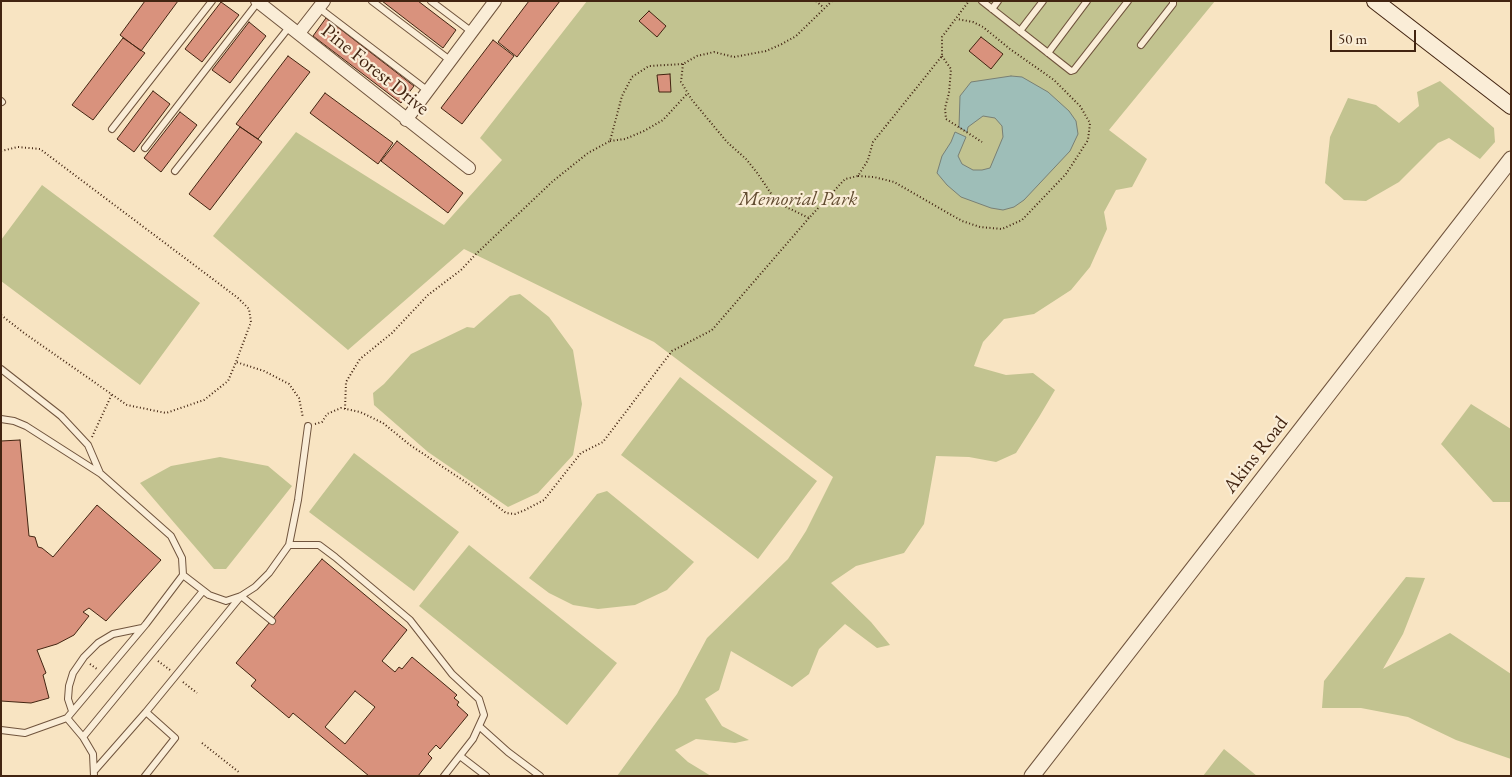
<!DOCTYPE html>
<html>
<head>
<meta charset="utf-8">
<style>
	body { margin:0 }
	#map { position:relative; width:1512px; height:777px; overflow:hidden; background:#f8e4c2; font-family:"EB Garamond",serif }
	canvas { display:block }
	.frame { position:absolute; inset:0; border:2px solid #422411; pointer-events:none }
	.scale { position:absolute; left:1330px; top:30px; width:86px; height:22px; box-sizing:border-box; border:2px solid #422411; border-top:0; padding-left:6px; font-size:15px; line-height:18px; white-space:nowrap; color:#422411; -webkit-text-stroke:4px #faedd7; paint-order:stroke }
</style>
</head>
<body>
<div id="map">
<canvas width="1512" height="777"></canvas>
<div class="frame"></div>
<div class="scale">50 m</div>
</div>
<script>
const ctx = document.querySelector('canvas').getContext('2d');
ctx.lineJoin = 'round';
function fillPath(path, color) { ctx.fillStyle = color; ctx.fill(path, 'evenodd'); }
const poly = rows => new Path2D(rows.map(r => 'M' + r).join(''));
function stroke(path, color, width, dash) { ctx.strokeStyle = color; ctx.lineWidth = width; ctx.lineCap = dash ? 'butt' : 'round'; ctx.setLineDash(dash || []); ctx.stroke(path); }
function drawText(font, color, halo, rows, align = 'center') {
  ctx.font = font + ' "EB Garamond",serif'; ctx.lineWidth = 4.5; ctx.setLineDash([]); ctx.textBaseline = 'middle'; ctx.strokeStyle = halo; ctx.fillStyle = color; for (const [text, x, y, turn = 0] of rows) {
    ctx.save(); ctx.translate(x, y); ctx.rotate((+turn || 0) * Math.PI / 180); ctx.textAlign = isNaN(turn) ? turn : align; if (halo) ctx.strokeText(text, 0, 0); ctx.fillText(text, 0, 0); ctx.restore();
  }
}
fillPath(poly([
	[587,1,1215,1,1109,130,1147,159,1132,187,1116,190,1104,212,1107,229,1090,267,1071,290,1034,314,1004,319,983,342,974,366,1006,375,1033,373,1055,390,1039,417,1016,453,996,462,969,457,936,456,924,524,904,553,856,566,831,583,871,622,890,645,877,648,845,624,819,649,809,674,792,687,731,651,719,690,705,699,722,726,749,740,735,743,696,739,675,750,688,762,711,776,617,776,677,694,707,638,788,559,806,531,833,477,654,342,464,249,348,350,213,236,296,132,444,225,502,160,480,138],
	[1440,81,1494,128,1495,142,1480,159,1449,138,1438,143,1399,182,1366,201,1344,200,1325,183,1330,137,1348,98,1376,105,1399,123,1419,106,1417,92],
	[42,185,200,303,140,385,1,281,1,240],
	[520,294,549,317,573,350,582,404,573,455,538,493,508,507,428,452,374,405,373,393,384,384,411,354,467,327,474,328,510,296],
	[680,377,817,481,758,559,621,455],
	[1471,404,1511,429,1511,502,1493,502,1441,444],
	[354,453,459,532,414,591,309,512],
	[220,457,268,466,292,486,226,569,214,569,140,483,171,466],
	[607,491,694,562,667,590,635,605,598,609,573,605,549,593,529,578,597,494],
	[469,545,617,663,567,725,419,606],
	[1406,577,1425,578,1403,634,1383,669,1450,633,1511,674,1511,759,1456,740,1408,717,1361,708,1322,708,1324,681],
	[1224,749,1257,776,1203,776]
]), '#c2c390');
const water = poly([
	[1011,76,1022,77,1048,92,1069,111,1076,121,1078,134,1070,151,1024,200,1014,207,1003,210,991,208,961,197,947,185,937,173,942,156,951,142,955,132,966,137,958,156,962,164,973,170,982,170,990,168,1003,137,1002,126,995,118,983,116,968,127,967,132,959,127,960,96,971,82,1011,76]
]);
fillPath(water, '#9ebeb8');
stroke(water, '#798075', 1);
const building = poly([
	[145,1,178,1,141,51,120,35,145,1],
	[382,1,418,1,456,30,443,48,382,1],
	[529,1,560,1,517,57,498,42,529,1],
	[221,2,239,15,202,62,185,49,221,2],
	[649,11,666,26,657,37,639,21,649,11],
	[326,18,414,86,401,103,313,36,326,18],
	[249,22,266,36,230,83,212,70,249,22],
	[981,37,1003,54,991,69,969,51,981,37],
	[123,38,145,53,93,120,72,105,123,38],
	[493,40,514,56,462,124,441,108,493,40],
	[288,56,310,72,258,139,236,124,288,56],
	[670,74,671,92,659,92,657,75,670,74],
	[153,91,170,104,134,152,117,139,153,91],
	[325,93,393,143,378,164,310,113,325,93],
	[180,112,197,125,161,172,144,158,180,112],
	[240,127,262,142,210,210,189,194,240,127],
	[397,141,463,193,448,213,381,161,397,141],
	[20,440,29,536,35,537,38,547,42,548,53,557,97,505,161,560,106,621,89,608,83,612,89,616,74,635,57,644,37,650,46,673,43,675,49,698,31,703,1,701,1,441,20,440],
	[322,559,407,630,382,661,395,672,399,667,402,669,412,657,457,695,454,698,459,702,457,705,468,715,440,749,436,745,428,754,432,758,418,776,369,776,293,713,289,718,251,686,256,680,236,663,322,559],
	[355,691,375,707,345,744,325,727,355,691]
]);
fillPath(building, '#d9927d');
stroke(building, '#422411', 1);
const service = poly([
	[372,1,451,61],
	[431,1,472,32],
	[982,1,1071,71,1074,70,1128,1],
	[319,8,428,91],
	[992,9,998,1],
	[1020,31,1043,1],
	[1141,45,1173,4,1173,1],
	[1048,53,1087,1],
	[1,101,2,102],
	[112,129,212,1],
	[145,148,258,2],
	[175,171,290,26],
	[1,369,61,416,88,445,100,473],
	[1,419,14,421,26,426,101,474,171,536,182,558,183,575,146,624,67,718,83,737,93,754,94,776],
	[289,545,319,545,335,557,410,620,452,674,479,699,484,715,473,739,444,776],
	[183,575,209,595,226,601,241,596,255,587,269,573,289,545,298,500,308,426],
	[72,711,68,699,69,686,73,673,84,657,98,643,113,634,142,628],
	[146,712,241,596,272,621],
	[479,726,508,752,540,776],
	[1,730,25,733,67,718],
	[83,737,203,591],
	[460,756,486,776],
	[95,770,146,712,175,738,145,776]
]);
const minor = poly([
	[257,1,469,168],
	[299,33,324,1],
	[406,120,495,1]
]);
const tertiary = poly([
	[1032,776,1511,159]
]);
const secondary = poly([
	[1375,1,1511,106]
]);
stroke(service, '#70543d', 8);
stroke(minor, '#70543d', 14);
stroke(tertiary, '#70543d', 17);
stroke(secondary, '#422411', 18);
stroke(poly([
	[816,1,824,8],
	[942,56,951,69,949,93,945,108,946,119,982,142],
	[683,64,681,82,692,100,727,142,746,159,758,174,774,198,782,205,809,218,845,179,858,176,868,160,873,142,942,56,942,37,969,1],
	[610,141,625,139,644,131,663,120,687,94],
	[1,151,18,147,40,149,238,298,249,309,251,322,236,362],
	[858,176,874,177,894,182,962,221,980,227,1002,229,1022,220,1066,174,1088,140,1090,123,1080,106,1054,80,1010,49,983,27,973,22,957,19],
	[1,315,24,333,127,405,166,413,204,400,228,381,236,362,264,371,289,384,299,398,303,418],
	[345,409,346,382,360,359,392,333,428,295,461,270,476,254,553,181,588,153,610,141,622,96,632,77,649,66,683,64,697,56,714,52,734,57,766,51,782,44,796,36,832,1],
	[315,424,322,422,327,414,341,408,360,412,383,423,410,445,470,485,506,513,515,514,525,510,544,500,581,453,603,442,672,351,712,330,809,218],
	[92,437,112,394],
	[158,661,170,670],
	[90,664,97,669],
	[183,682,197,693],
	[202,743,240,773]
]), '#422411', 2, [1, 2.5]);
stroke(service, '#faedd7', 6);
stroke(minor, '#faedd7', 12);
stroke(tertiary, '#faedd7', 15);
stroke(secondary, '#faedd7', 16);
drawText('20px', '#422411', '#faedd7', [
	["Pine Forest Drive",375,70,39],
	["Akins Road",1256,455,-52]
]);
drawText('italic 20px', '#624c31', '#faedd7', [
	["Memorial Park",798,200]
]);
</script>
</body>
</html>
